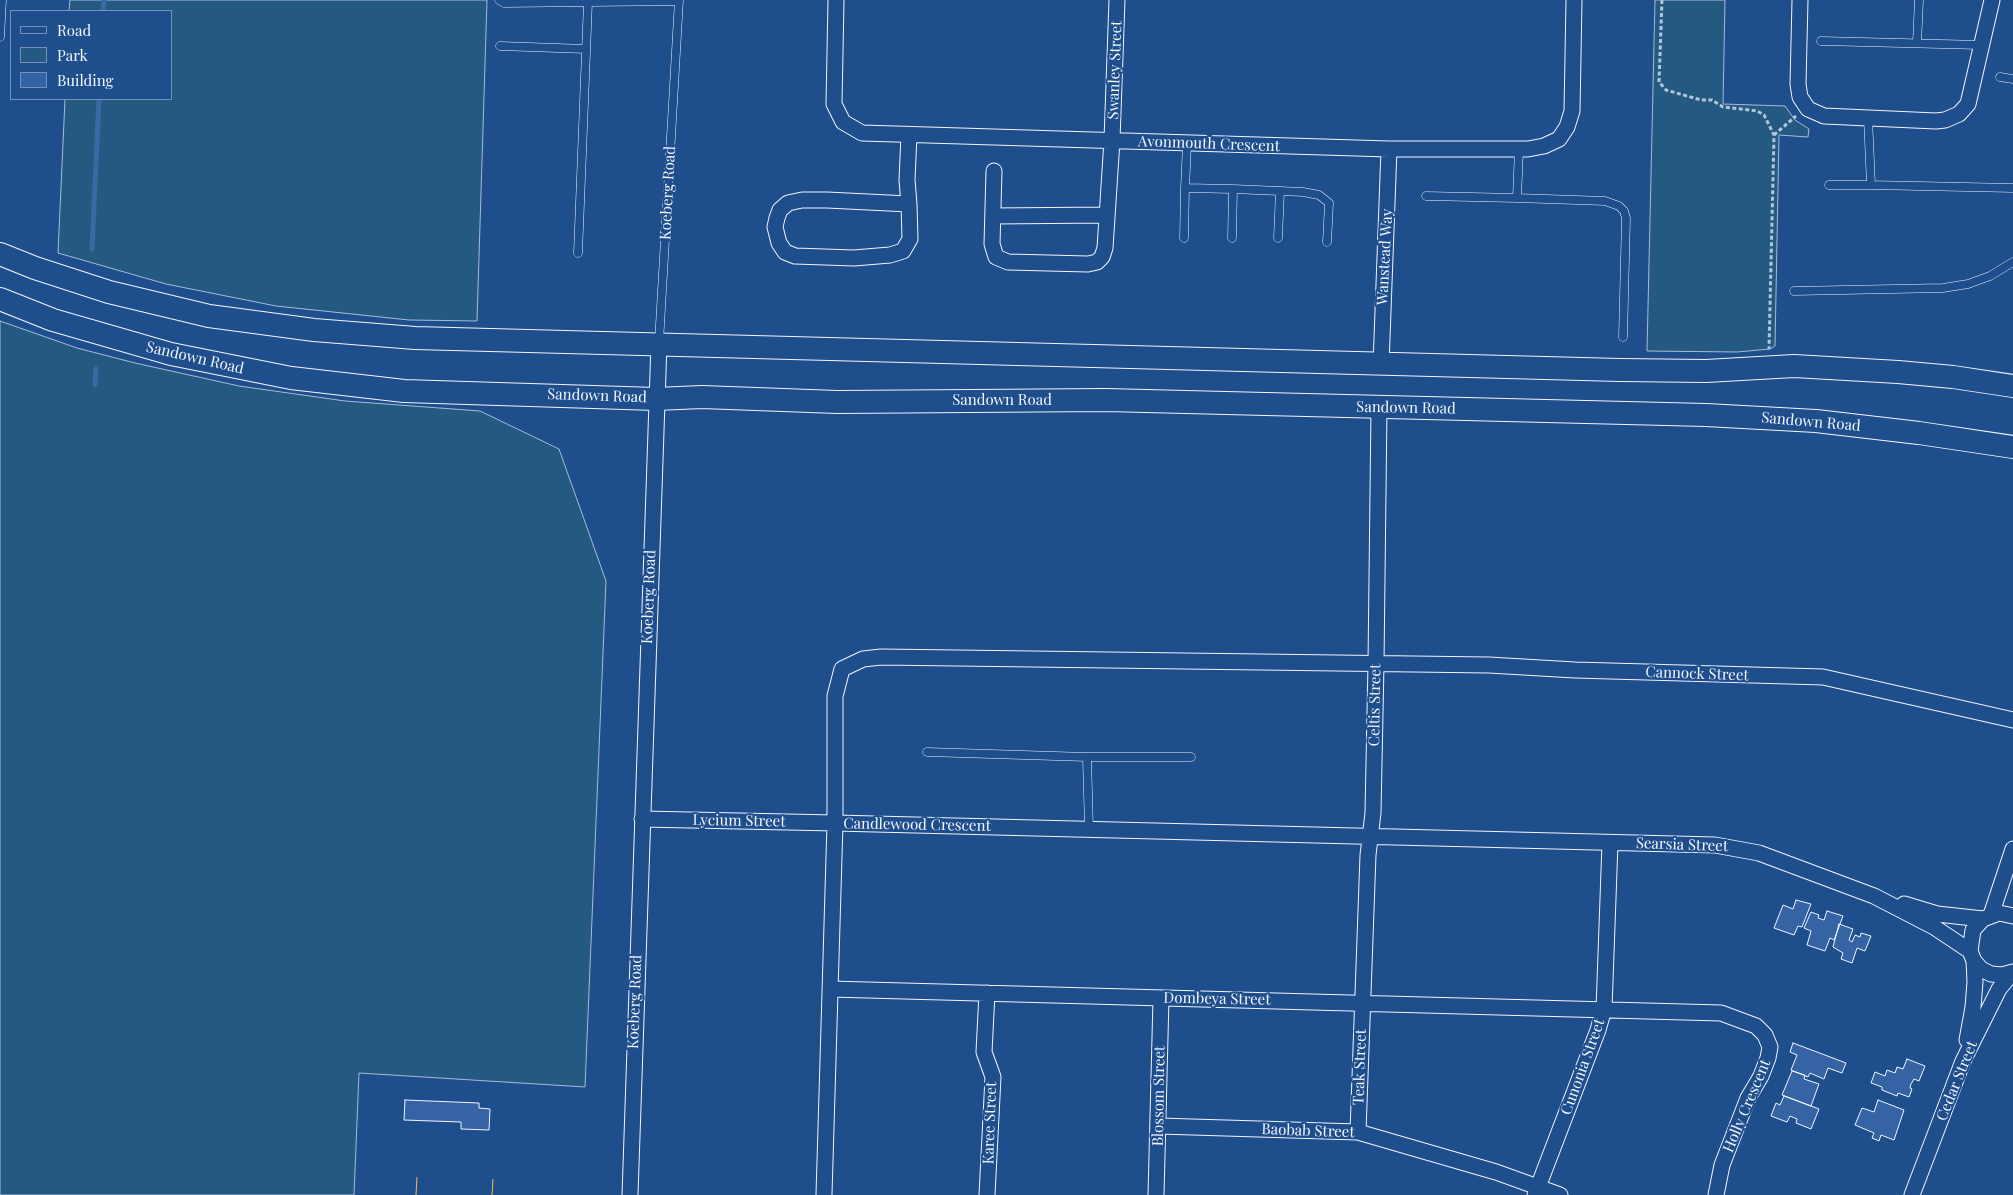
<!DOCTYPE html>
<html>
<head>
<meta charset="utf-8">
<style>
	body { margin:0 }
	#map { position:relative; width:2013px; height:1195px; overflow:hidden; background:#1f4e8c; font-family:"Playfair Display",serif }
	canvas { display:block }
	.legend { position:absolute; left:10px; top:10px; width:162px; height:90px; box-sizing:border-box; background:#1f4e8c; border:1px solid #7391ba; margin:0; padding:6px 9px; list-style:none; font-size:15px; color:#f2f6ff }
	.legend li { display:flex; align-items:center; gap:10px; height:25px }
	.legend b { width:25px; border:1px solid #7391ba }
</style>
</head>
<body>
<div id="map">
<canvas width="2013" height="1195"></canvas>
<ul class="legend">
<li><b style="height:6px;background:#1f4e8c"></b>Road</li>
<li><b style="height:14px;background:#245a82"></b>Park</li>
<li><b style="height:14px;background:#3563a3"></b>Building</li>
</ul>
</div>
<script>
const ctx = document.querySelector('canvas').getContext('2d');
ctx.lineJoin = 'round';
function fillPath(path, color) { ctx.fillStyle = color; ctx.fill(path, 'evenodd'); }
const poly = rows => new Path2D(rows.map(r => 'M' + r).join(''));
function stroke(path, color, width, dash) { ctx.strokeStyle = color; ctx.lineWidth = width; ctx.lineCap = dash ? 'butt' : 'round'; ctx.setLineDash(dash || []); ctx.stroke(path); }
function drawText(font, color, halo, rows, align = 'center') {
  ctx.font = font + ' "Playfair Display",serif'; ctx.lineWidth = 4; ctx.setLineDash([]); ctx.textBaseline = 'middle'; ctx.strokeStyle = halo; ctx.fillStyle = color; for (const [text, x, y, turn = 0] of rows) {
    ctx.save(); ctx.translate(x, y); ctx.rotate((+turn || 0) * Math.PI / 180); ctx.textAlign = isNaN(turn) ? turn : align; if (halo) ctx.strokeText(text, 0, 0); ctx.fillText(text, 0, 0); ctx.restore();
  }
}
const green = poly([
	[70,0,487,0,477,321,409,320,276,306,166,284,58,253,65,99,171,99,171,11,69,11,70,0],
	[1655,0,1725,0,1723,104,1785,106,1795,120,1809,129,1808,137,1779,135,1775,346,1770,349,1737,352,1647,351,1655,0],
	[0,321,77,348,135,363,239,386,345,401,480,411,559,449,606,581,585,1087,359,1073,354,1195,0,1195,0,321]
]);
fillPath(green, '#245a82');
stroke(green, '#a8bbd7', 1);
stroke(poly([
	[103,11,104,0],
	[92,249,99,99],
	[95,385,96,369]
]), '#3b69a3', 5);
const building = poly([
	[1796,900,1811,904,1802,927,1798,926,1794,935,1774,928,1783,905,1793,909,1796,900],
	[1827,911,1843,916,1834,940,1830,938,1825,951,1807,945,1811,931,1804,928,1811,912,1819,915,1818,918,1824,920,1827,911],
	[1839,924,1853,929,1849,940,1852,942,1855,935,1860,937,1861,933,1871,936,1865,951,1857,948,1852,963,1841,959,1843,953,1833,947,1839,924],
	[1793,1043,1846,1063,1842,1073,1828,1068,1824,1079,1810,1073,1808,1077,1791,1070,1797,1055,1790,1052,1793,1043],
	[1907,1059,1925,1066,1919,1081,1914,1079,1911,1084,1910,1088,1912,1089,1909,1097,1898,1093,1897,1096,1882,1090,1882,1087,1871,1083,1875,1072,1885,1076,1887,1070,1895,1073,1897,1067,1903,1069,1907,1059],
	[1792,1071,1805,1075,1804,1079,1819,1084,1811,1106,1782,1095,1792,1071],
	[1784,1096,1819,1109,1811,1129,1796,1123,1797,1119,1790,1116,1787,1122,1771,1116,1776,1103,1780,1105,1784,1096],
	[405,1100,479,1103,479,1108,490,1109,489,1130,461,1129,461,1122,404,1120,405,1100],
	[1878,1100,1904,1110,1894,1140,1881,1135,1879,1141,1872,1138,1874,1133,1855,1125,1862,1108,1874,1112,1878,1100]
]);
fillPath(building, '#3563a3');
stroke(building, '#f2f6ff', 1);
const lane = poly([
	[499,0,504,3,679,1],
	[0,37,2,0],
	[1821,41,1981,45],
	[1917,43,1919,0],
	[500,46,586,49],
	[2000,77,2013,79],
	[1868,118,1871,185,2013,188],
	[1519,149,1517,198,1605,201,1619,206,1624,211,1626,218,1623,337],
	[1829,185,1871,185],
	[1185,188,1187,144],
	[1426,196,1517,198],
	[1184,238,1185,188,1233,189,1303,192,1319,195,1329,203,1327,242],
	[1232,238,1233,189],
	[1278,238,1280,191],
	[578,253,588,2],
	[1794,291,1943,288,1968,284,1990,276,2013,262],
	[659,342,679,0],
	[927,752,1087,757,1089,829],
	[1087,757,1191,757]
]);
const street = poly([
	[836,0,834,104,843,122,862,133,1389,149,1528,149,1544,146,1559,139,1567,127,1572,111,1574,0],
	[1800,0,1798,84,1800,97,1808,109,1824,116,1936,121,1945,120,1959,114,1968,104,1992,0],
	[909,135,907,180,909,204,910,239,903,251,890,255,854,258,795,256,785,252,779,243,775,227,777,218,780,210,788,203,802,200,827,200,909,204],
	[994,171,992,244,996,257,1008,262,1088,264,1097,262,1102,257,1105,248,1112,140,1117,0],
	[993,216,1107,215],
	[1381,365,1389,149],
	[642,819,835,823,835,696,842,669,863,659,881,657,1489,665,1575,670,1823,677,2013,720],
	[1904,904,1937,914,1983,919],
	[1991,915,2013,849],
	[2013,916,1999,913,1983,919,1973,930,1970,951,1974,961,1981,969,1991,974,2002,975,2013,972],
	[830,989,1721,1013,1756,1026,1765,1035,1770,1047,1768,1058,1761,1076,1748,1098,1722,1165,1716,1195],
	[1967,1040,1973,1007,1975,982,1974,961],
	[1159,1126,1358,1132,1496,1172,1560,1195],
	[1358,1132,1368,855,1373,813,1376,663,1379,407],
	[630,1195,659,343],
	[824,1195,835,823,1715,845,1759,853,1874,896,1934,927,1970,951],
	[987,1195,993,1077,984,1052,987,993],
	[1156,1195,1161,998],
	[1535,1195,1598,1030,1604,1009,1610,843],
	[1912,1195,1963,1061,1999,989,2012,973]
]);
const secondary = poly([
	[0,254,35,268,109,292,209,316,314,330,415,338,1620,370,1706,371,1794,366,1898,372,1953,377,2013,386],
	[0,299,53,320,171,354,291,378,404,391,656,399,702,397,837,402,1106,400,1706,415,1816,421,1919,433,2013,447]
]);
stroke(lane, '#f2f6ff', 9);
stroke(street, '#f2f6ff', 17);
stroke(secondary, '#f2f6ff', 24);
stroke(poly([
	[1662,0,1659,82,1666,90,1701,100,1712,100,1723,107,1757,111,1764,115,1774,135,1769,349],
	[1774,135,1796,116]
]), '#b3c4dc', 3, [4, 2.5]);
stroke(lane, '#1f4e8c', 8);
stroke(street, '#1f4e8c', 15);
stroke(secondary, '#1f4e8c', 22);
stroke(poly([
	[416,1195,417,1177],
	[492,1195,493,1179]
]), '#ffb74d', 1, [18, 4, 2.5, 4]);
drawText('15px', '#f2f6ff', '#1f4e8c', [
	["Swanley Street",1115,70,-88],
	["Avonmouth Crescent",1209,144,2],
	["Koeberg Road",668,193,-87],
	["Wanstead Way",1385,257,-87],
	["Sandown Road",195,358,13],
	["Sandown Road",597,396,2],
	["Sandown Road",1002,400],
	["Sandown Road",1406,408,1],
	["Sandown Road",1811,422,5],
	["Koeberg Road",649,597,-88],
	["Cannock Street",1697,674,2],
	["Celtis Street",1375,705,-89],
	["Lycium Street",739,821,1],
	["Candlewood Crescent",917,825,1],
	["Searsia Street",1682,845,2],
	["Dombeya Street",1217,999,1],
	["Koeberg Road",635,1002,-88],
	["Teak Street",1360,1067,-88],
	["Cunonia Street",1583,1067,-70],
	["Cedar Street",1957,1081,-68],
	["Blossom Street",1159,1096,-89],
	["Holly Crescent",1747,1106,-67],
	["Karee Street",990,1123,-88],
	["Baobab Street",1308,1131,2]
]);
</script>
</body>
</html>
